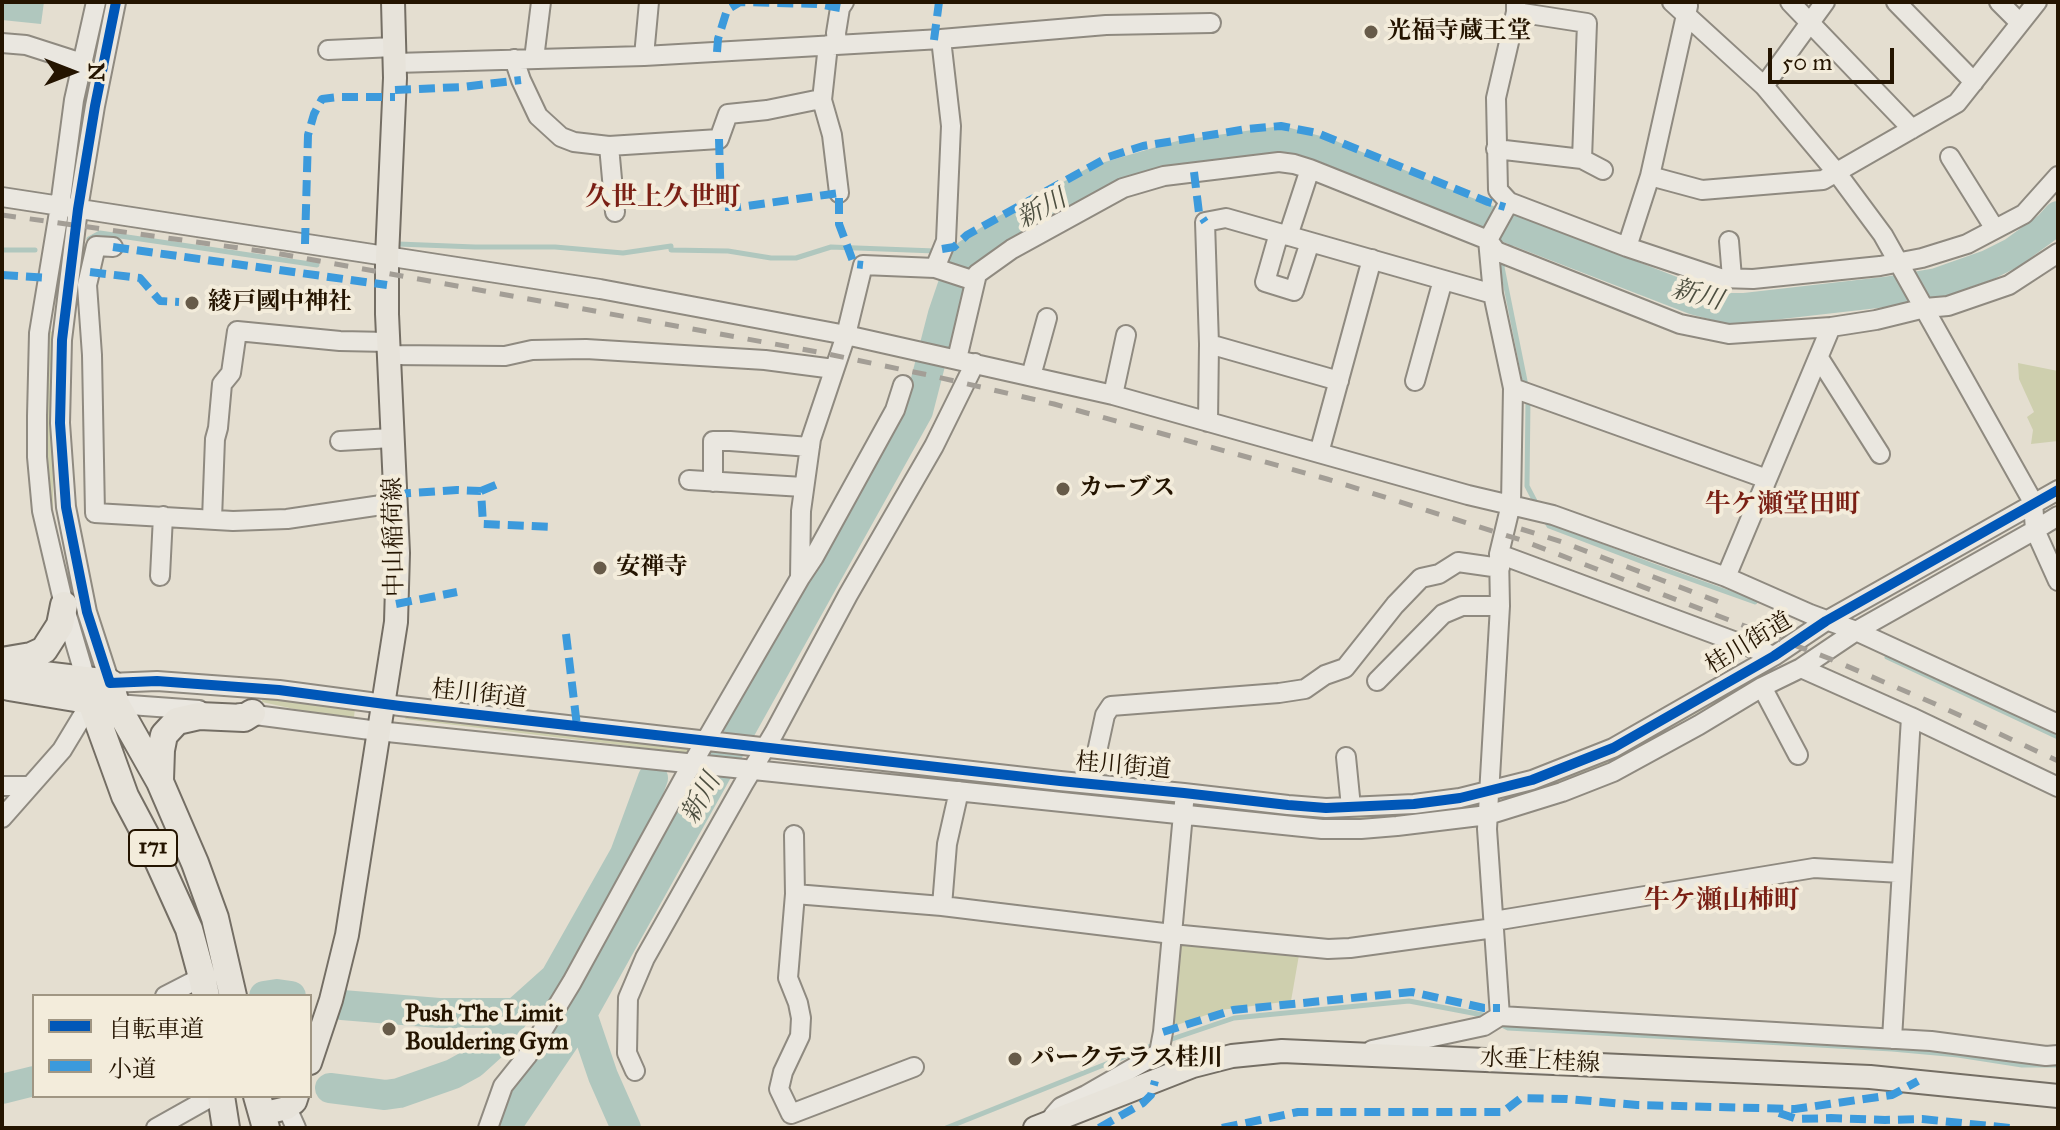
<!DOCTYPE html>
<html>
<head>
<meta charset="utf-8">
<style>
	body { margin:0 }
	#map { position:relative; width:2060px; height:1130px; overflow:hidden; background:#e4ded0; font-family:"IM FELL Great Primer","Noto Serif JP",serif }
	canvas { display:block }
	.frame { position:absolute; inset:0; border:4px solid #241400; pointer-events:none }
	.legend { position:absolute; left:32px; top:994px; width:280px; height:104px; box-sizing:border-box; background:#f3ecdb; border:2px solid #a09683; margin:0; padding:10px 14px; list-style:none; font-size:24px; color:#241400 }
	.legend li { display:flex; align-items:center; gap:16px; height:40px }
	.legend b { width:40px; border:2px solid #a09683 }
	.north { position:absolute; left:32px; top:32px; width:80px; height:80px; -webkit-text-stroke:6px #f3ecdb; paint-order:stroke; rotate:90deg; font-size:22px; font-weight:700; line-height:32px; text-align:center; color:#241400 }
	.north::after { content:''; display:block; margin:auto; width:28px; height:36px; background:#241400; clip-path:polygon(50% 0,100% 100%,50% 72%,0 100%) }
	.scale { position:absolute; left:1768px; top:48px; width:126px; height:36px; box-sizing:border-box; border:4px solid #241400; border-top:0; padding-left:10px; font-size:24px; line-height:28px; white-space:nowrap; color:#241400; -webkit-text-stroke:6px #f3ecdb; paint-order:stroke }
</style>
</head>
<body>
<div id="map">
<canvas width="2060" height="1130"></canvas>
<div class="frame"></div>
<ul class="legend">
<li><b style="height:10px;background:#0057b8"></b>自転車道</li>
<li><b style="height:10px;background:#3c9adc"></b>小道</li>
</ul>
<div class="north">N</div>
<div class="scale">50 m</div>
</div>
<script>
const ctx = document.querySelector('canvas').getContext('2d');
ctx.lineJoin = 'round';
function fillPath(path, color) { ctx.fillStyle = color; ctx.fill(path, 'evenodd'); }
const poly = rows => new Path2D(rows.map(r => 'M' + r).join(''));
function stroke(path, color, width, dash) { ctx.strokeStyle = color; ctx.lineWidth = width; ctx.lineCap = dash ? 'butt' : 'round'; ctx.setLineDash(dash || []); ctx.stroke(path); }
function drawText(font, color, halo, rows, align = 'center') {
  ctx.font = font + ' "IM FELL Great Primer","Noto Serif JP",serif'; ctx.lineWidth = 8; ctx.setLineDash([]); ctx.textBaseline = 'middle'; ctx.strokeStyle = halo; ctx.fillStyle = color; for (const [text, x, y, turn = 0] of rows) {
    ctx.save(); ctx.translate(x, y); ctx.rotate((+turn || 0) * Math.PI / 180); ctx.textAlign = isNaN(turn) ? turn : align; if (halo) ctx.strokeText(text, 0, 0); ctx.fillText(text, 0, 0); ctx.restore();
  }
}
fillPath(poly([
	[50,330,53,333,50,381,53,449,53,515,51,515,44,423,46,377],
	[2018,363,2058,371,2058,441,2031,444,2033,430,2027,417,2034,412,2019,379],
	[1759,674,1762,677,1605,764,1541,789,1507,798,1506,794],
	[262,697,355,708,354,717,308,712,262,702],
	[407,715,687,749,689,751,687,753,405,719],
	[926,773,1171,799,1170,805,924,777],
	[1473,802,1474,806,1461,810,1373,820,1295,818,1203,808,1204,803,1327,814,1373,816,1434,810],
	[1187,943,1299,955,1291,1001,1221,1010,1177,1025,1169,1024,1177,949]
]), '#cecfae');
fillPath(poly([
	[2,2,44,2,41,24,2,20]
]), '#b0c7be');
stroke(poly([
	[89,239,100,233,317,265],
	[398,244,475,247,555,247,623,253,671,246,671,250,728,251,771,258,796,258,831,247,935,251],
	[2,250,35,250],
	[1508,250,1517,230],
	[945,252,968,254],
	[1505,259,1502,267,1526,386],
	[1528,400,1527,486,1538,507],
	[1545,519,1549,526,1651,565,1755,602],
	[1887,657,2058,737],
	[1498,1023,1508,1028,1892,1049,1958,1055,2022,1065,2058,1065],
	[1166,1041,1234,1018,1409,1001,1483,1015,1489,1018],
	[946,1128,1156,1044]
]), '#b0c7be', 5);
stroke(poly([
	[264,996,277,994,291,996],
	[342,1005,439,1013,516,1013,555,978,625,854,653,778],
	[582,1014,603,1076,626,1128],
	[330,1088,385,1095,399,1093,453,1074,473,1063,494,1044,516,1013],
	[2,1089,34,1081],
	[505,1128,582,1014,918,411,943,314,958,270,968,254,1006,229,1051,206,1097,180,1183,155,1281,141,1326,153,1444,203,1695,300,1726,308,1745,308,1885,292,1937,283,1988,265,2012,253,2049,226,2058,216]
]), '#b0c7be', 30);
const minor = poly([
	[116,2,95,106,78,209,62,340,60,423,66,507,87,612,110,683,157,681,279,690,400,706,1060,781,1184,793,1288,805,1326,808,1414,804,1460,798,1532,780,1613,748,1774,656,1826,621,2058,490],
	[1516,2,1516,12,1496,98,1498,190,1509,202,1627,247,1720,278,1753,279,1880,266,1922,258,1967,244,2024,214,2058,176],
	[1672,2,1764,86,1837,173,1883,235,2033,502,2035,530,2058,581],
	[1790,2,1912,129],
	[1896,2,1974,82],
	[1999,2,2020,23],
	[941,39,1106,25,1211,23],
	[2,43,26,45,82,63],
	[837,44,836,33,840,8,844,2],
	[828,45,822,100,832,135,839,193],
	[328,50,394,47],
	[644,56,649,2],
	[514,59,521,80,538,116,561,137,574,142,609,146,719,139,728,114,767,110,816,100,822,100],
	[534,59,541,2],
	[395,63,644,56,941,39,951,126,946,241,935,268],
	[1764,86,1825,2],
	[609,146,615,212],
	[1496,149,1582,159,1587,23,1516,12],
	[1950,157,1995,229],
	[1582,159,1603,170],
	[1650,176,1702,190,1823,180,1957,103,2037,2],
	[2,197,600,289,846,335,1113,395,1468,495,1553,515,1726,577,1810,614,1856,631,2058,724],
	[1279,233,1265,282,1294,291,1310,242],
	[1288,236,1310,169],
	[1729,241,1732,278],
	[113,247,96,246,87,285,92,355,95,513,233,521,287,519,395,503],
	[1627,247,1650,176,1688,6],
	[1209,344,1339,381],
	[390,355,505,356,532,350,586,349,765,360,834,369],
	[1819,358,1880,454],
	[957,359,977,274,1012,249,1123,188,1164,176,1279,162,1294,164,1310,169,1488,240,1496,251,1680,324,1729,334,1831,327,1876,320,1925,308,1948,306,2009,285,2058,253],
	[1031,376,1047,318],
	[1415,381,1443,280],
	[1513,388,1767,479],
	[1113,395,1126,335],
	[1208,422,1209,344,1205,222,1226,218,1493,294],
	[340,441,392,438],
	[1319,453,1372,259],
	[689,480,803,487],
	[713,482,713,441,730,441,810,447],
	[212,519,215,439,218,428,222,384,231,373,237,331,340,341,388,342],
	[1499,554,1774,656],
	[160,576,163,516],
	[1726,577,1831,327],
	[800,578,814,557,895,410,903,385],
	[1801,668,1911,717,2058,787],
	[86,680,64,605,42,511,37,457,37,416,39,333,60,206,74,100,96,2],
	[1377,681,1443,614,1462,606,1500,606],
	[1762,687,1798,755],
	[116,704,199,710],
	[240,713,378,731,1322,829,1361,829,1397,826,1488,815,1562,792,1613,772,1699,725,1762,687,1801,668,1856,631,2035,530,2058,516],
	[1346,757,1351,807],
	[1090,784,1105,715,1111,706,1279,693,1305,689,1325,675,1345,668,1395,605,1421,578,1439,574,1458,562,1500,568],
	[2,786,30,786],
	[2,818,62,750,91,702],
	[794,835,795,894],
	[942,906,947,844,959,791],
	[1494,921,1814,868,1901,873],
	[165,996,202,977],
	[1500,1016,1931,1041,2046,1056,2058,1055],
	[1892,1039,1911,717],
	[1372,1050,1484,1026,1500,1016,1487,829,1500,606,1499,554,1511,504,1513,388,1493,294,1488,240,1509,202],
	[914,1067,791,1114,779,1089,783,1072,800,1036,801,1018,798,1003,788,978,795,894,942,906,1172,934,1328,949,1350,948,1494,928],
	[635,1071,627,1053,628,998,645,958,744,783,774,733,848,595,934,446,975,363],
	[287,1108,296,1128],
	[1053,1116,1061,1107,1086,1095,1159,1053,1163,1032,1184,803],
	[156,1128,213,1096],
	[488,1128,503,1086,527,1056,572,982,684,778,800,578,801,511,811,439,846,335,863,265,935,268,975,281]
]);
const major = poly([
	[310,1063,331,1000,347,935,396,622,398,553,387,314,387,257,395,78,393,2],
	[261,1114,287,1108,295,1102,297,1096],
	[1035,1128,1193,1066,1232,1056,1282,1051,1870,1077,2058,1096]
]);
const highway = poly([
	[2,661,31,656,44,650,60,625,64,605],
	[2,670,110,683,116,704,160,782,195,863,215,918,233,996],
	[86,680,91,702,125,796,151,845,189,929,202,977,206,996],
	[9,687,105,703],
	[160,780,161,750,164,735,177,721,199,716,244,718,252,713],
	[221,1096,226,1128],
	[257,1096,266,1128]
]);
stroke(minor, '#8f8a80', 22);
stroke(major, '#746e64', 26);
stroke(highway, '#746e64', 30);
stroke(minor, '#eae7e0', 18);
stroke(major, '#e7e3da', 22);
stroke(highway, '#e7e3da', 26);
stroke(poly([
	[2,215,275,253,518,297,818,352,933,376,1054,404,1327,479,1521,540,1828,658,1933,703,2058,761],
	[1521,529,1562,542,1724,604]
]), '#a39e96', 5, [14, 14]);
stroke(poly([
	[934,40,939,2],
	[717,52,718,39,727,10,740,2,817,4,840,8],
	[395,90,462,87,521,80],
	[719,139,721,207,740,207,839,193,839,224,854,264,863,265],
	[1194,172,1199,213,1205,222],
	[305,244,308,135,314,114,322,99,339,97,395,97],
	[113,247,387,285],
	[942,249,954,247,967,235,1108,157,1143,146,1247,129,1281,126,1317,133,1488,202,1505,207],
	[90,272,140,278,160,301,179,302],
	[2,275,48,278],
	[481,491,498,484],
	[395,494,457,490,481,491,483,524,553,527],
	[396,604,457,592],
	[566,634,577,726],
	[1163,1032,1233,1010,1412,992,1484,1008,1500,1008],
	[1779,1113,1797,1119,1831,1118,1885,1120,1922,1119,2010,1128],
	[1099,1128,1143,1103,1151,1095,1155,1081],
	[1222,1128,1298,1112,1503,1112,1521,1098,1567,1099,1637,1105,1795,1109,1892,1095,1918,1081]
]), '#3c9adc', 8, [16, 8]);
stroke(poly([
	[116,2,95,106,78,209,62,340,60,423,66,507,87,612,110,683,157,681,279,690,400,706,1060,781,1184,793,1288,805,1326,808,1414,804,1460,798,1532,780,1613,748,1774,656,1826,621,2058,490]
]), '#0057b8', 10);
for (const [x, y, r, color] of [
	[1371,32,8,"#675b49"],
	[192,303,8,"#675b49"],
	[1063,489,8,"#675b49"],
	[600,568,8,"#675b49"],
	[389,1029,8,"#675b49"],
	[1015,1059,8,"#675b49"]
]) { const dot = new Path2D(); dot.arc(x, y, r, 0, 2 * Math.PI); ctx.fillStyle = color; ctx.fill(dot); stroke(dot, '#f3ecdb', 3); }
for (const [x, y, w] of [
	[153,848,48]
]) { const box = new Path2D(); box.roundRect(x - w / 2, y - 18, w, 36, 6); ctx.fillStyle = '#f3ecdb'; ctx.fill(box); stroke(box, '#241400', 2); }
drawText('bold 22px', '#241400', null, [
	["171",153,848]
]);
drawText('bold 24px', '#241400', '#f3ecdb', [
	["光福寺蔵王堂",1387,32],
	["綾戸國中神社",208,303],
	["カーブス",1079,489],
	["安禅寺",616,568],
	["Push The Limit",405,1015],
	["Bouldering Gym",405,1043],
	["パークテラス桂川",1031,1059]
], 'left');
drawText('24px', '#241400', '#f3ecdb', [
	["中山稲荷線",395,537,-91],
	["桂川街道",1749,644,-31],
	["桂川街道",479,695,6],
	["桂川街道",1123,767,5],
	["水垂上桂線",1540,1062,3]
]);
drawText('bold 26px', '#7a1f14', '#f3ecdb', [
	["久世上久世町",663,199],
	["牛ケ瀬堂田町",1783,506],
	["牛ケ瀬山柿町",1722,902]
]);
drawText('italic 26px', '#4d4f40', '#f3ecdb', [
	["新川",1042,210,-28],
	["新川",1697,296,15],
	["新川",702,799,-61]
]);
</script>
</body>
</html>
